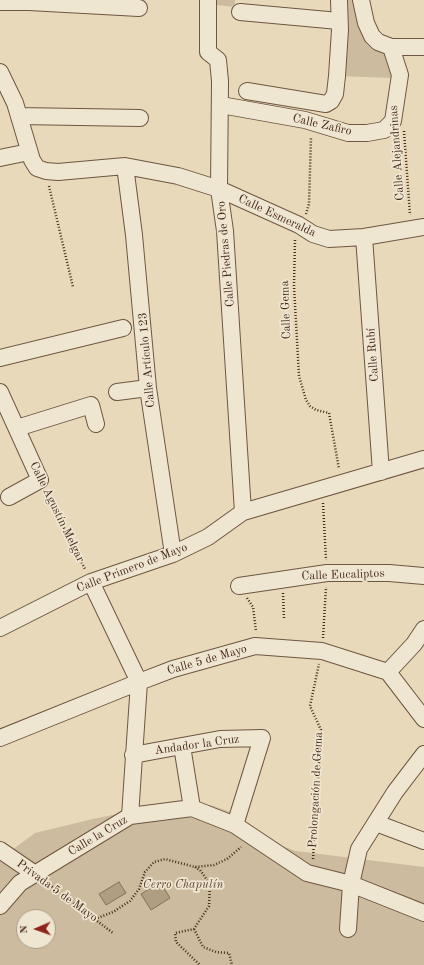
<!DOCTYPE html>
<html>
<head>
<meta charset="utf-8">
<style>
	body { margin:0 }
	#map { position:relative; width:424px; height:965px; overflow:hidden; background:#e7d9b9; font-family:"Old Standard TT",serif }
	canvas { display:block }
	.north { position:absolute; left:16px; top:909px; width:40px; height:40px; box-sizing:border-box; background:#efe6d2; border:1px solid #ab9b88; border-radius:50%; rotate:268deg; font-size:11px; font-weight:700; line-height:16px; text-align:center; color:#462a19 }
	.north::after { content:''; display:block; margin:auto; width:14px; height:18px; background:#8f2418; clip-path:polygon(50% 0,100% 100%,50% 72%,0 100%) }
</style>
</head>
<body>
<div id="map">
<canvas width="424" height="965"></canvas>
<div class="north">N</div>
</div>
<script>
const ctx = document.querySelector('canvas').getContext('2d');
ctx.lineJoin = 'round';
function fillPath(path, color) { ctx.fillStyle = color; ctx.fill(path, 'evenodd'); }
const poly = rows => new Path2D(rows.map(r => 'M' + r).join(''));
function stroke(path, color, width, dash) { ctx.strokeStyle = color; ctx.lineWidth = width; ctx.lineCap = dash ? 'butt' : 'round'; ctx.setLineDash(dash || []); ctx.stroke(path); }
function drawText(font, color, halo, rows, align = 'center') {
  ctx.font = font + ' "Old Standard TT",serif'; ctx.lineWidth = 3.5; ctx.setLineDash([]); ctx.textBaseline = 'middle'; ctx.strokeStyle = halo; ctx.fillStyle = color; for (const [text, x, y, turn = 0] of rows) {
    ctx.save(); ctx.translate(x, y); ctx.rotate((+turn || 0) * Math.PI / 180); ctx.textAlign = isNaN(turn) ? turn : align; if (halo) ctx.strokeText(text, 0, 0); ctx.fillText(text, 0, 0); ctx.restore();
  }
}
fillPath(poly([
	[208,0,235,0,235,7,208,4],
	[344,0,361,0,384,50,393,78,337,76],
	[161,805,210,805,234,813,268,841,296,851,424,867,424,965,0,965,0,859,35,833,93,819],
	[24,917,48,917,48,941,24,941]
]), '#ccbb9e');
const water = poly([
	[119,882,126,893,106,905,99,894,119,882],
	[160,882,170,898,151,910,141,894,160,882]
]);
fillPath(water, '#b09e83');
stroke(water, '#867059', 1);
const street = poly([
	[208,0,208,52,218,60,220,81,219,189,225,231,243,512],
	[361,0,366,23,372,36,378,42,391,47,424,47],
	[0,2,29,2,139,8],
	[240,12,339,21],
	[0,72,15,103,32,160,37,168,46,171,58,172,125,166,178,176,219,189,299,225,313,234,329,239,364,237,424,227],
	[247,91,326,104,331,101,335,94,337,76,340,30,339,0],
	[221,105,305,120,348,133,367,133,384,130,393,121,400,75,391,47],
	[19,116,140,118],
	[0,158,29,152],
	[125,166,134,235,148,388,173,554],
	[364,237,381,472],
	[0,358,123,328],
	[0,392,40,480,9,497],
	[117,392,148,388],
	[17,428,91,405,96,424],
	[91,582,139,682,130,816],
	[239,586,327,573,389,573,424,576],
	[0,628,91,582,173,554,208,537,243,512,424,459],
	[388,672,414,644,424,629],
	[0,738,139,682,173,669,255,646,322,651,388,672,424,719],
	[182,746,192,808],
	[133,755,220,739,262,738,235,825],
	[376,823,424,841],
	[0,850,35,874],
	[0,906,20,883,130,816,192,808,235,825,307,873,351,884,424,913],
	[348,929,351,884,359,849,395,792,424,754]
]);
stroke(street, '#6e5641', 18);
stroke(poly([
	[404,131,410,215],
	[49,186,73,287],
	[306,214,309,204,311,137],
	[295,240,294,286,299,376,306,400,310,406,316,410,329,413,339,469],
	[46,493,85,569],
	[323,503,326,560],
	[283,593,284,619],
	[247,598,253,607,256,631],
	[323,638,326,587],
	[313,859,321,730,310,706,319,664],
	[195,867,200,870,210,884,209,906,194,929,175,933,176,942,200,965],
	[47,883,113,933],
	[95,919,113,912,130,901,139,889,145,872,154,862,165,859,195,867,214,865,227,859,241,847],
	[194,929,203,947,216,952,229,953,232,965]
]), '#462a19', 2.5, [1, 2]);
stroke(street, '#efe6d2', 16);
drawText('12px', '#462a19', '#efe6d2', [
	["Calle Zafiro",322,125,13],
	["Calle Alejandrinas",397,153,-94],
	["Calle Esmeralda",277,216,25],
	["Calle Piedras de Oro",226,254,-95],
	["Calle Gema",286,310,-92],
	["Calle Rubí",373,355,-94],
	["Calle Artículo 123",147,360,-95],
	["Calle Agustín Melgar",57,512,64],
	["Calle Primero de Mayo",132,568,-21],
	["Calle Eucaliptos",343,575,-2],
	["Calle 5 de Mayo",207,660,-16],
	["Andador la Cruz",197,745,-8],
	["Prolongación de Gema",316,790,-87],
	["Calle la Cruz",98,836,-31],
	["Privada 5 de Mayo",57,891,36]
]);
drawText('italic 12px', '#614734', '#efe6d2', [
	["Cerro Chapulín",183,885]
]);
</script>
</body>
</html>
